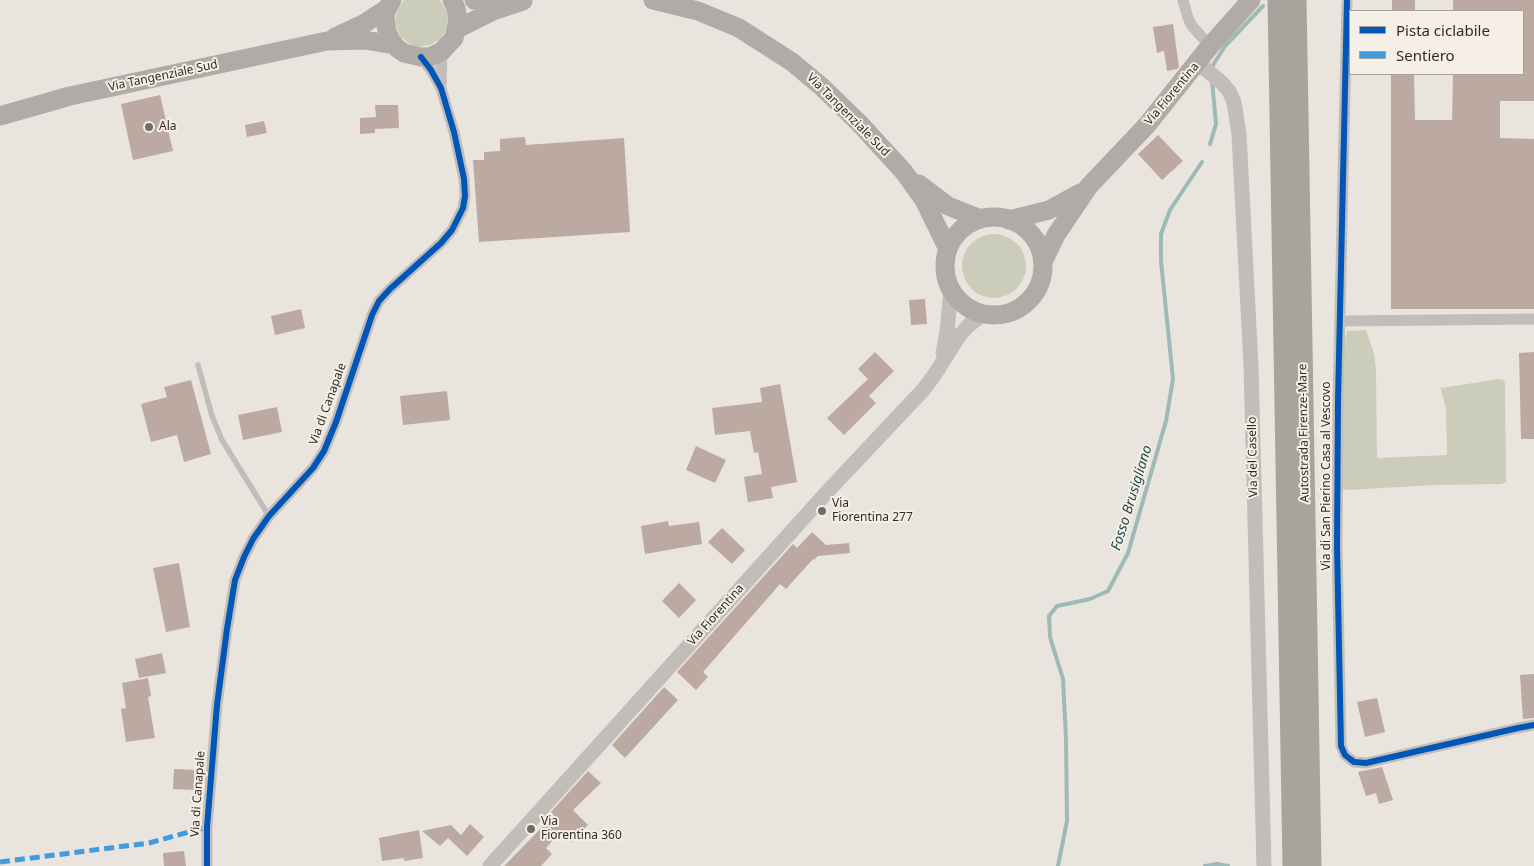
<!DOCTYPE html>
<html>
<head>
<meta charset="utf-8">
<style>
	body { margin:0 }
	#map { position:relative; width:1534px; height:866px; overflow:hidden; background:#eae4de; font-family:"Noto Sans",sans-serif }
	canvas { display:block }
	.legend { position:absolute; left:1349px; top:10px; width:175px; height:65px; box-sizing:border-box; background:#f6efe5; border:1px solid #a8a099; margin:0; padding:6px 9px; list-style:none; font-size:15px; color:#322a27 }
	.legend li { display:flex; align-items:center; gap:10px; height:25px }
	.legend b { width:25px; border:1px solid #a8a099 }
</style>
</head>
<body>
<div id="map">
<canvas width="1534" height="866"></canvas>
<ul class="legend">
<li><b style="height:6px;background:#0057b8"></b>Pista ciclabile</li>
<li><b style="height:6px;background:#3e9ce0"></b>Sentiero</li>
</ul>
</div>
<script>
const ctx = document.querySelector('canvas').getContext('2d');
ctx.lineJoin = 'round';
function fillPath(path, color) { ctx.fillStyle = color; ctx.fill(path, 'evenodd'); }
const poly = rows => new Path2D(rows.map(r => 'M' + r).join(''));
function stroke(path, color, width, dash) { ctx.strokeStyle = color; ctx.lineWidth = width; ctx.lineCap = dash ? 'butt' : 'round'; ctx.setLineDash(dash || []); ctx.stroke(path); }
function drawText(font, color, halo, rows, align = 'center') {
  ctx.font = font + ' "Noto Sans",sans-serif'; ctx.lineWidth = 4; ctx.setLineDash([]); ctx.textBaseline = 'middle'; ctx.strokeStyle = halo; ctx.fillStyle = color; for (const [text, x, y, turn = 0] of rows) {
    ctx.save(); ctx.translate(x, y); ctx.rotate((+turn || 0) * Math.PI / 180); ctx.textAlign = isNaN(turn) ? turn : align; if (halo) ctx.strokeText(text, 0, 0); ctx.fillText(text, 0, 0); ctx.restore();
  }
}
fillPath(poly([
	[404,0,439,0,441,2,447,12,448,24,445,32,440,39,430,45,418,47,410,44,401,37,398,32,395,20,398,9],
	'962 266a32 32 0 1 1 64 0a32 32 0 1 1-64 0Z',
	[1366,330,1374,353,1376,370,1377,458,1447,455,1446,408,1440,386,1442,388,1498,379,1503,380,1505,383,1506,482,1501,484,1436,485,1348,490,1341,489,1344,345,1347,331]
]), '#cbcdba');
stroke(poly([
	[1213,71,1213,65,1225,46,1263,6],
	[1210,144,1216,124,1212,80],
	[1058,866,1067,821,1066,739,1063,679,1050,637,1049,616,1057,606,1090,599,1108,591,1128,553,1166,421,1173,379,1161,261,1161,234,1170,210,1202,162],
	[1205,866,1217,864,1228,866]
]), '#9db9b8', 4);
fillPath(poly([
	[1392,0,1415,0,1415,11,1392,11],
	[1453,0,1534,0,1534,101,1500,101,1500,138,1534,139,1534,309,1391,309,1391,74,1414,74,1415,120,1452,120,1453,74,1523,74,1523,11,1453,11],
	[1173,24,1179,67,1177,69,1167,71,1164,51,1157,53,1153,27],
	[160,95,173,151,133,160,121,104],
	[375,105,398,105,399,128,375,129,375,133,360,134,360,118,376,117],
	[264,121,267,133,247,137,245,125],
	[1158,135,1183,161,1162,180,1138,154],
	[525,137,526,145,624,138,630,232,479,242,473,160,484,160,484,152,500,151,500,139],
	[925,299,927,324,911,325,909,300],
	[301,309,305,328,275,335,271,316],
	[875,352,894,371,869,396,876,403,844,435,827,418,868,379,858,369],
	[1534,352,1534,439,1521,439,1519,353],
	[191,380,211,454,184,462,177,435,151,442,141,404,167,397,164,387],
	[780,384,797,482,771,487,773,498,748,502,744,477,762,474,758,452,754,453,750,431,715,435,712,408,762,402,760,388],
	[447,391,450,420,403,425,400,396],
	[277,407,282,432,243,440,238,415],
	[696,446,726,460,715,483,686,470],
	[668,521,669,526,699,522,702,544,645,554,641,526],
	[722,528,745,550,732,564,708,542],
	[812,532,826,545,849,543,850,553,818,556,814,560,813,559,786,589,780,584,703,672,708,677,696,690,677,672,793,544,797,548],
	[179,563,190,627,166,632,153,568],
	[679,583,696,600,679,618,662,601],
	[162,653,166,673,139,678,135,659],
	[1534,674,1534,718,1523,719,1520,675],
	[148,678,151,696,148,697,155,738,126,742,121,709,126,708,122,683],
	[664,687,678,700,625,758,612,745],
	[1377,698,1385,732,1365,737,1357,702],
	[1382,767,1393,800,1379,804,1376,793,1366,796,1358,772],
	[174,769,194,770,194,790,173,789],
	[588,771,601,783,573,810,588,825,571,842,561,831,546,848,552,854,541,866,504,866,554,815,551,812],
	[470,824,484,837,467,856,448,838,440,846,422,831,451,825,461,835],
	[419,830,423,858,404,861,404,858,382,861,379,838],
	[184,851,186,866,164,866,163,853]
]), '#bcaaa2');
stroke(poly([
	[198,365,212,416,222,440,269,516]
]), '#c2bdb8', 5.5);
stroke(poly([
	[1183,0,1188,18,1192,26,1210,46],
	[1347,0,1338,401,1337,546,1341,746,1345,755,1350,759,1354,762,1366,763,1518,728,1534,725],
	[441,87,442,51],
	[1340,321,1534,319],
	[207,866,207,827,217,705,227,629,235,580,244,557,253,539,269,516,313,468,324,451,336,422,372,315,379,301,390,289,441,243,452,230,463,208,465,196,464,179,454,132,441,88,431,70,421,57]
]), '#c2bdb8', 11);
stroke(poly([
	[1198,63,1221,82,1229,91,1234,102,1239,134,1251,366,1264,866],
	[943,353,947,332,951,289],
	[490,866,828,491,924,389,935,374,959,336,969,325,983,314]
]), '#c2bdb8', 15);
stroke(poly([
	[392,0,386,11,385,19,387,31,390,39,397,48,404,53,421,57,430,57,442,51,454,38,458,21,456,8,452,0],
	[474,0,510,1],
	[653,0,698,11,739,28,792,62,822,87,860,124,904,172,924,200,948,249],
	[457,29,493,11,523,1],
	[335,37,365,23,388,8],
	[0,116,70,96,327,41,365,40,394,45],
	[919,184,948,206,981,219],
	'945 266a49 49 0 1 1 98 0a49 49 0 1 1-98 0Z',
	[1009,220,1049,210,1080,193],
	[1043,262,1056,235,1089,186,1147,125,1210,46,1251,0]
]), '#b1aba7', 19);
stroke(poly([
	[1278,0,1293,866],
	[1296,0,1311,866]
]), '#a9a39d', 21);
stroke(poly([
	[0,862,149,843,207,827]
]), '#3e9ce0', 5, [10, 5]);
stroke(poly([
	[1347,0,1338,401,1337,546,1341,746,1345,755,1350,759,1354,762,1366,763,1518,728,1534,725],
	[207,866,207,827,217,705,227,629,235,580,244,557,253,539,269,516,313,468,324,451,336,422,372,315,379,301,390,289,441,243,452,230,463,208,465,196,464,179,454,132,441,88,431,70,421,57]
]), '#0057b8', 6);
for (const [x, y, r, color] of [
	[149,127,5,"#726b67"],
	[822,511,5,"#726b67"],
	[531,829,5,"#726b67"]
]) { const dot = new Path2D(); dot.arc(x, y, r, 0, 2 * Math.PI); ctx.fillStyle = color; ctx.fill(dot); stroke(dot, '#f6efe5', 2); }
drawText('12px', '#322a27', '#f6efe5', [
	["Via Tangenziale Sud",163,76,-12],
	["Via Fiorentina",1172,94,-50],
	["Via Tangenziale Sud",848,115,45],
	["Via di Canapale",328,404,-70],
	["Autostrada Firenze-Mare",1304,433,-91],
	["Via del Casello",1253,457,-91],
	["Via di San Pierino Casa al Vescovo",1327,476,-90],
	["Via Fiorentina",716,615,-48],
	["Via di Canapale",198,794,-86]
]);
drawText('12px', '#322a27', '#f6efe5', [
	["Ala",159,127],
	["Via",832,504],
	["Fiorentina 277",832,518],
	["Via",541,822],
	["Fiorentina 360",541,836]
], 'left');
drawText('italic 14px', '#214c4f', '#f6efe5', [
	["Fosso Brusigliano",1132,498,-73]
]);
</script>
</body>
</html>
